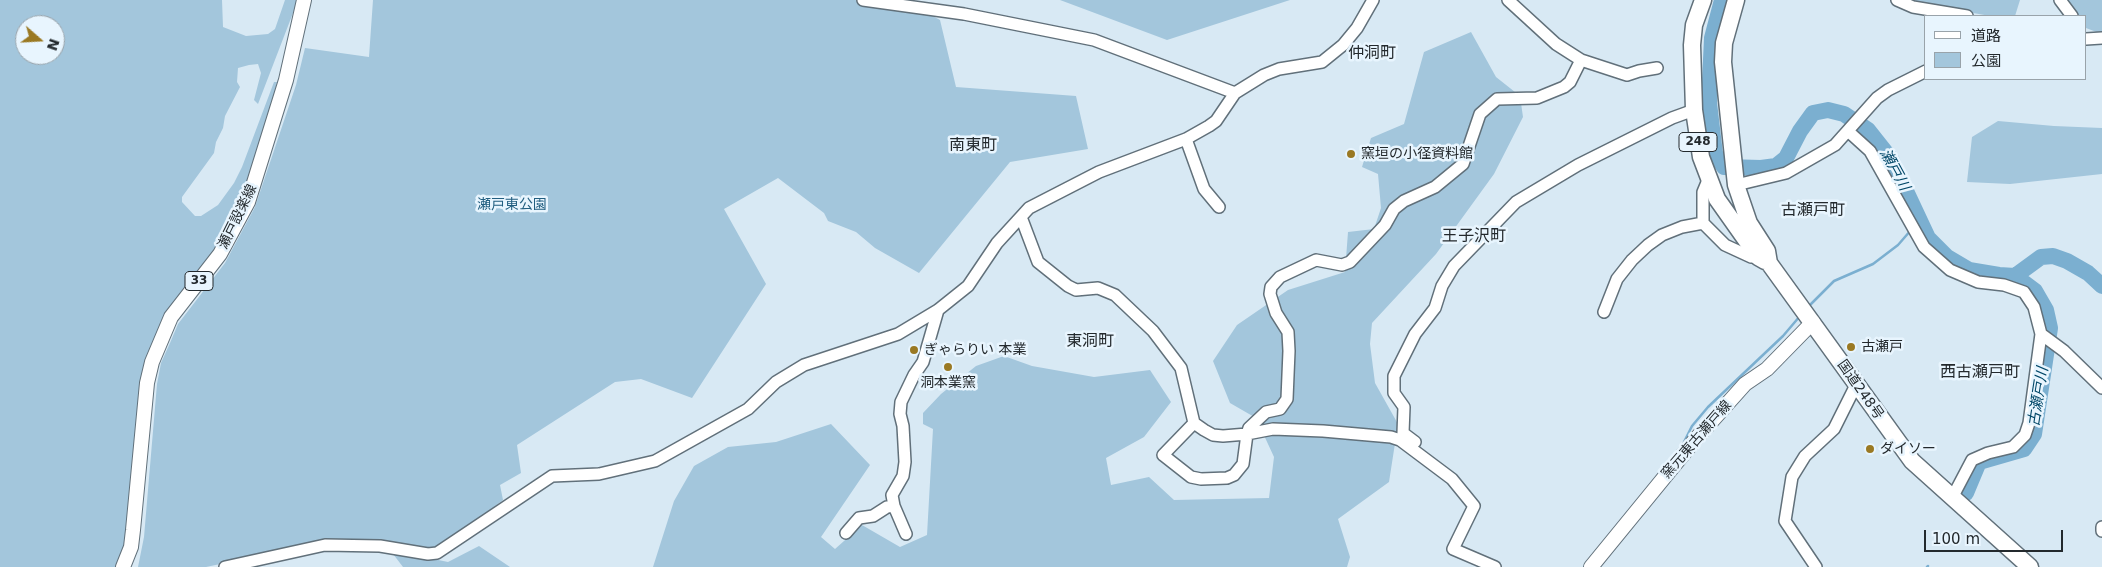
<!DOCTYPE html>
<html>
<head>
<meta charset="utf-8">
<style>
	body { margin:0 }
	#map { position:relative; width:2102px; height:567px; overflow:hidden; background:#d8e9f4; font-family:"DejaVu Sans","Noto Sans JP",sans-serif }
	canvas { display:block }
	.legend { position:absolute; left:1924px; top:15px; width:162px; height:65px; box-sizing:border-box; background:#e8f5fe; border:1px solid #99a3aa; margin:0; padding:6px 9px; list-style:none; font-size:15px; color:#23292d }
	.legend li { display:flex; align-items:center; gap:10px; height:25px }
	.legend b { width:25px; border:1px solid #99a3aa }
	.north { position:absolute; left:15px; top:15px; width:50px; height:50px; box-sizing:border-box; background:#e8f5fe; border:1px solid #99a3aa; border-radius:50%; rotate:109deg; font-size:14px; font-weight:700; line-height:20px; text-align:center; color:#23292d }
	.north::after { content:''; display:block; margin:auto; width:18px; height:22px; background:#9a7923; clip-path:polygon(50% 0,100% 100%,50% 72%,0 100%) }
	.scale { position:absolute; left:1924px; top:530px; width:139px; height:22px; box-sizing:border-box; border:2px solid #23292d; border-top:0; padding-left:6px; font-size:15px; line-height:18px; white-space:nowrap; color:#23292d; -webkit-text-stroke:4px #e8f5fe; paint-order:stroke }
</style>
</head>
<body>
<div id="map">
<canvas width="2102" height="567"></canvas>
<ul class="legend">
<li><b style="height:6px;background:#fff"></b>道路</li>
<li><b style="height:14px;background:#a3c6dc"></b>公園</li>
</ul>
<div class="north">N</div>
<div class="scale">100 m</div>
</div>
<script>
const ctx = document.querySelector('canvas').getContext('2d');
ctx.lineJoin = 'round';
function fillPath(path, color) { ctx.fillStyle = color; ctx.fill(path, 'evenodd'); }
const poly = rows => new Path2D(rows.map(r => 'M' + r).join(''));
function stroke(path, color, width, dash) { ctx.strokeStyle = color; ctx.lineWidth = width; ctx.lineCap = dash ? 'butt' : 'round'; ctx.setLineDash(dash || []); ctx.stroke(path); }
function drawText(font, color, halo, rows, align = 'center') {
  ctx.font = font + ' "DejaVu Sans","Noto Sans JP",sans-serif'; ctx.lineWidth = 5; ctx.setLineDash([]); ctx.textBaseline = 'middle'; ctx.strokeStyle = halo; ctx.fillStyle = color; for (const [text, x, y, turn = 0] of rows) {
    ctx.save(); ctx.translate(x, y); ctx.rotate((+turn || 0) * Math.PI / 180); ctx.textAlign = isNaN(turn) ? turn : align; if (halo) ctx.strokeText(text, 0, 0); ctx.fillText(text, 0, 0); ctx.restore();
  }
}
fillPath(poly([
	[0,0,222,0,223,27,246,36,268,34,275,29,285,0,298,0,258,104,254,100,261,73,258,64,249,65,238,68,237,82,240,87,225,116,223,128,216,142,214,153,182,197,182,202,195,216,201,216,218,205,234,183,242,167,274,82,277,82,270,116,245,192,219,245,156,336,125,544,115,567,0,567],
	[25,25,55,25,55,55,25,55],
	[373,0,855,0,929,14,940,20,956,87,1076,96,1088,149,1010,162,919,273,875,248,856,232,828,221,824,213,778,178,724,209,766,284,692,398,641,379,615,382,517,445,521,473,500,485,503,500,444,545,429,550,330,541,206,567,138,567,144,537,157,384,161,363,170,343,178,324,225,263,255,207,296,85,305,48,369,57],
	[1060,0,1290,0,1167,40],
	[1901,0,2020,0,2015,16,1990,16],
	[2065,0,2102,0,2102,37,2099,33,2086,28,2086,16,2075,16],
	[1471,32,1496,77,1520,96,1523,117,1494,174,1436,254,1372,323,1370,344,1375,383,1398,424,1389,482,1338,519,1350,557,1347,567,653,567,674,501,694,466,728,447,776,442,831,424,870,465,821,537,835,549,862,525,900,547,927,535,933,429,923,424,923,413,941,394,976,366,1004,356,1032,366,1094,377,1150,370,1171,402,1144,437,1106,458,1111,485,1149,477,1174,500,1269,498,1274,457,1256,418,1230,403,1213,361,1237,325,1288,290,1345,272,1348,232,1374,229,1381,208,1378,174,1362,167,1371,138,1404,124,1424,52],
	[1998,121,2054,126,2102,128,2102,174,2010,184,1967,182,1972,137],
	[479,546,510,567,403,567,390,550,448,562]
]), '#a3c6dc');
stroke(poly([
	[1915,226,1919,222],
	[1809,306,1834,281,1873,264,1898,245,1911,230],
	[1682,446,1692,426,1708,407,1783,336,1800,316],
	[1927,567,1928,566]
]), '#7bafd0', 2.5);
stroke(poly([
	[1722,0,1712,38,1709,103,1715,154,1724,167,1761,168,1776,166,1786,158,1800,131,1813,113,1828,110,1844,114,1868,130,1891,159,1928,238,1947,257,1969,270,1999,275,2015,276,2041,257,2053,256,2067,261,2088,273,2102,286],
	[1966,493,1979,462,2024,449,2034,434,2050,328,2046,310,2035,291,2015,276]
]), '#7bafd0', 16);
const minor = poly([
	[863,0,964,14,1094,40,1235,93],
	[1897,0,1913,7,1967,16],
	[2060,0,2072,16],
	[2086,39,2102,38],
	[1581,60,1627,75,1639,71,1657,68],
	[1849,132,1870,151,1924,247,1950,270,1978,282,2004,285,2024,292,2034,307,2041,334,2029,423,2025,435,2013,447,1988,453,1972,460,1952,498],
	[1186,139,1204,189,1219,207],
	[1708,180,1703,192,1703,223,1725,245,1751,257,1758,257],
	[1736,185,1786,173,1835,145,1877,98,1888,90,1926,71],
	[1021,217,1038,262,1068,286,1076,290,1098,288,1115,295,1153,331,1181,368,1194,423,1204,430,1213,435,1223,436,1247,434,1273,429,1323,431,1391,437,1400,440,1452,479,1474,506,1453,549,1495,567],
	[1604,312,1617,279,1632,260,1648,245,1662,235,1682,227,1703,223],
	[2041,334,2064,351,2102,388],
	[1194,423,1163,455,1191,477,1201,479,1227,478,1234,475,1243,464,1247,434,1249,428,1266,412,1280,409,1287,399,1289,351,1288,332,1276,313,1270,294,1271,287,1280,277,1316,260,1342,265,1350,262,1385,225,1394,209,1404,201,1435,187,1463,164,1480,114,1497,99,1537,98,1564,87,1570,82,1581,60,1556,44,1508,0],
	[1415,442,1403,433,1404,407,1394,393,1394,376,1415,334,1435,308,1442,286,1454,266,1516,202,1578,165,1672,118,1694,110],
	[2102,527,2102,531],
	[846,533,859,518,873,516,887,507,894,506],
	[906,534,894,506,892,495,903,476,905,462,903,426,900,414,901,402,914,375,923,362,938,310],
	[225,567,325,545,380,546,428,554,437,553,552,476,599,474,655,461,748,409,776,382,804,365,898,334,938,310,968,286,997,243,1029,208,1099,172,1186,139,1209,126,1216,121,1235,93,1264,75,1279,69,1322,62,1343,45,1357,28,1373,0],
	[1816,567,1785,521,1792,477,1805,456,1834,429,1856,385]
]);
const major = poly([
	[123,567,131,547,133,530,147,383,152,362,171,317,220,254,248,202,286,80,304,0],
	[1591,567,1694,441,1745,384,1767,369,1813,322]
]);
const highway = poly([
	[1703,0,1694,25,1692,45,1694,110,1701,157,1717,199,1758,257,1765,261],
	[1736,0,1724,43,1723,62,1736,185,1749,223,1767,251,1769,263,1912,461,2030,567]
]);
stroke(minor, '#61707a', 14);
stroke(major, '#61707a', 16);
stroke(highway, '#61707a', 19);
stroke(minor, '#fff', 11);
stroke(major, '#fff', 14);
stroke(highway, '#fff', 16);
for (const [x, y, r, color] of [
	[1351,154,5,"#9a7923"],
	[1851,347,5,"#9a7923"],
	[914,350,5,"#9a7923"],
	[948,367,5,"#9a7923"],
	[1870,449,5,"#9a7923"]
]) { const dot = new Path2D(); dot.arc(x, y, r, 0, 2 * Math.PI); ctx.fillStyle = color; ctx.fill(dot); stroke(dot, '#e8f5fe', 2); }
for (const [x, y, w] of [
	[1698,142,38],
	[199,281,28]
]) { const box = new Path2D(); box.roundRect(x - w / 2, y - 9.5, w, 19, 4); ctx.fillStyle = '#e8f5fe'; ctx.fill(box); stroke(box, '#23292d', 1); }
drawText('bold 12px', '#23292d', null, [
	["248",1698,142],
	["33",199,281]
]);
drawText('14px', '#23292d', '#e8f5fe', [
	["窯垣の小径資料館",1361,154],
	["古瀬戸",1861,347],
	["ぎゃらりい 本業",924,350],
	["洞本業窯",948,383,"center"],
	["ダイソー",1880,449]
], 'left');
drawText('14px', '#215e80', '#e8f5fe', [
	["瀬戸東公園",512,205]
]);
drawText('14px', '#23292d', '#e8f5fe', [
	["瀬戸設楽線",238,217,-64],
	["国道248号",1860,390,55],
	["窯元東古瀬戸線",1697,440,-49]
]);
drawText('italic 15px', '#004768', '#e8f5fe', [
	["瀬戸川",1894,170,61],
	["古瀬戸川",2039,397,-81]
]);
drawText('16px', '#23292d', '#e8f5fe', [
	["仲洞町",1372,54],
	["南東町",973,146],
	["古瀬戸町",1813,211],
	["王子沢町",1474,237],
	["東洞町",1090,342],
	["西古瀬戸町",1980,373]
]);
</script>
</body>
</html>
